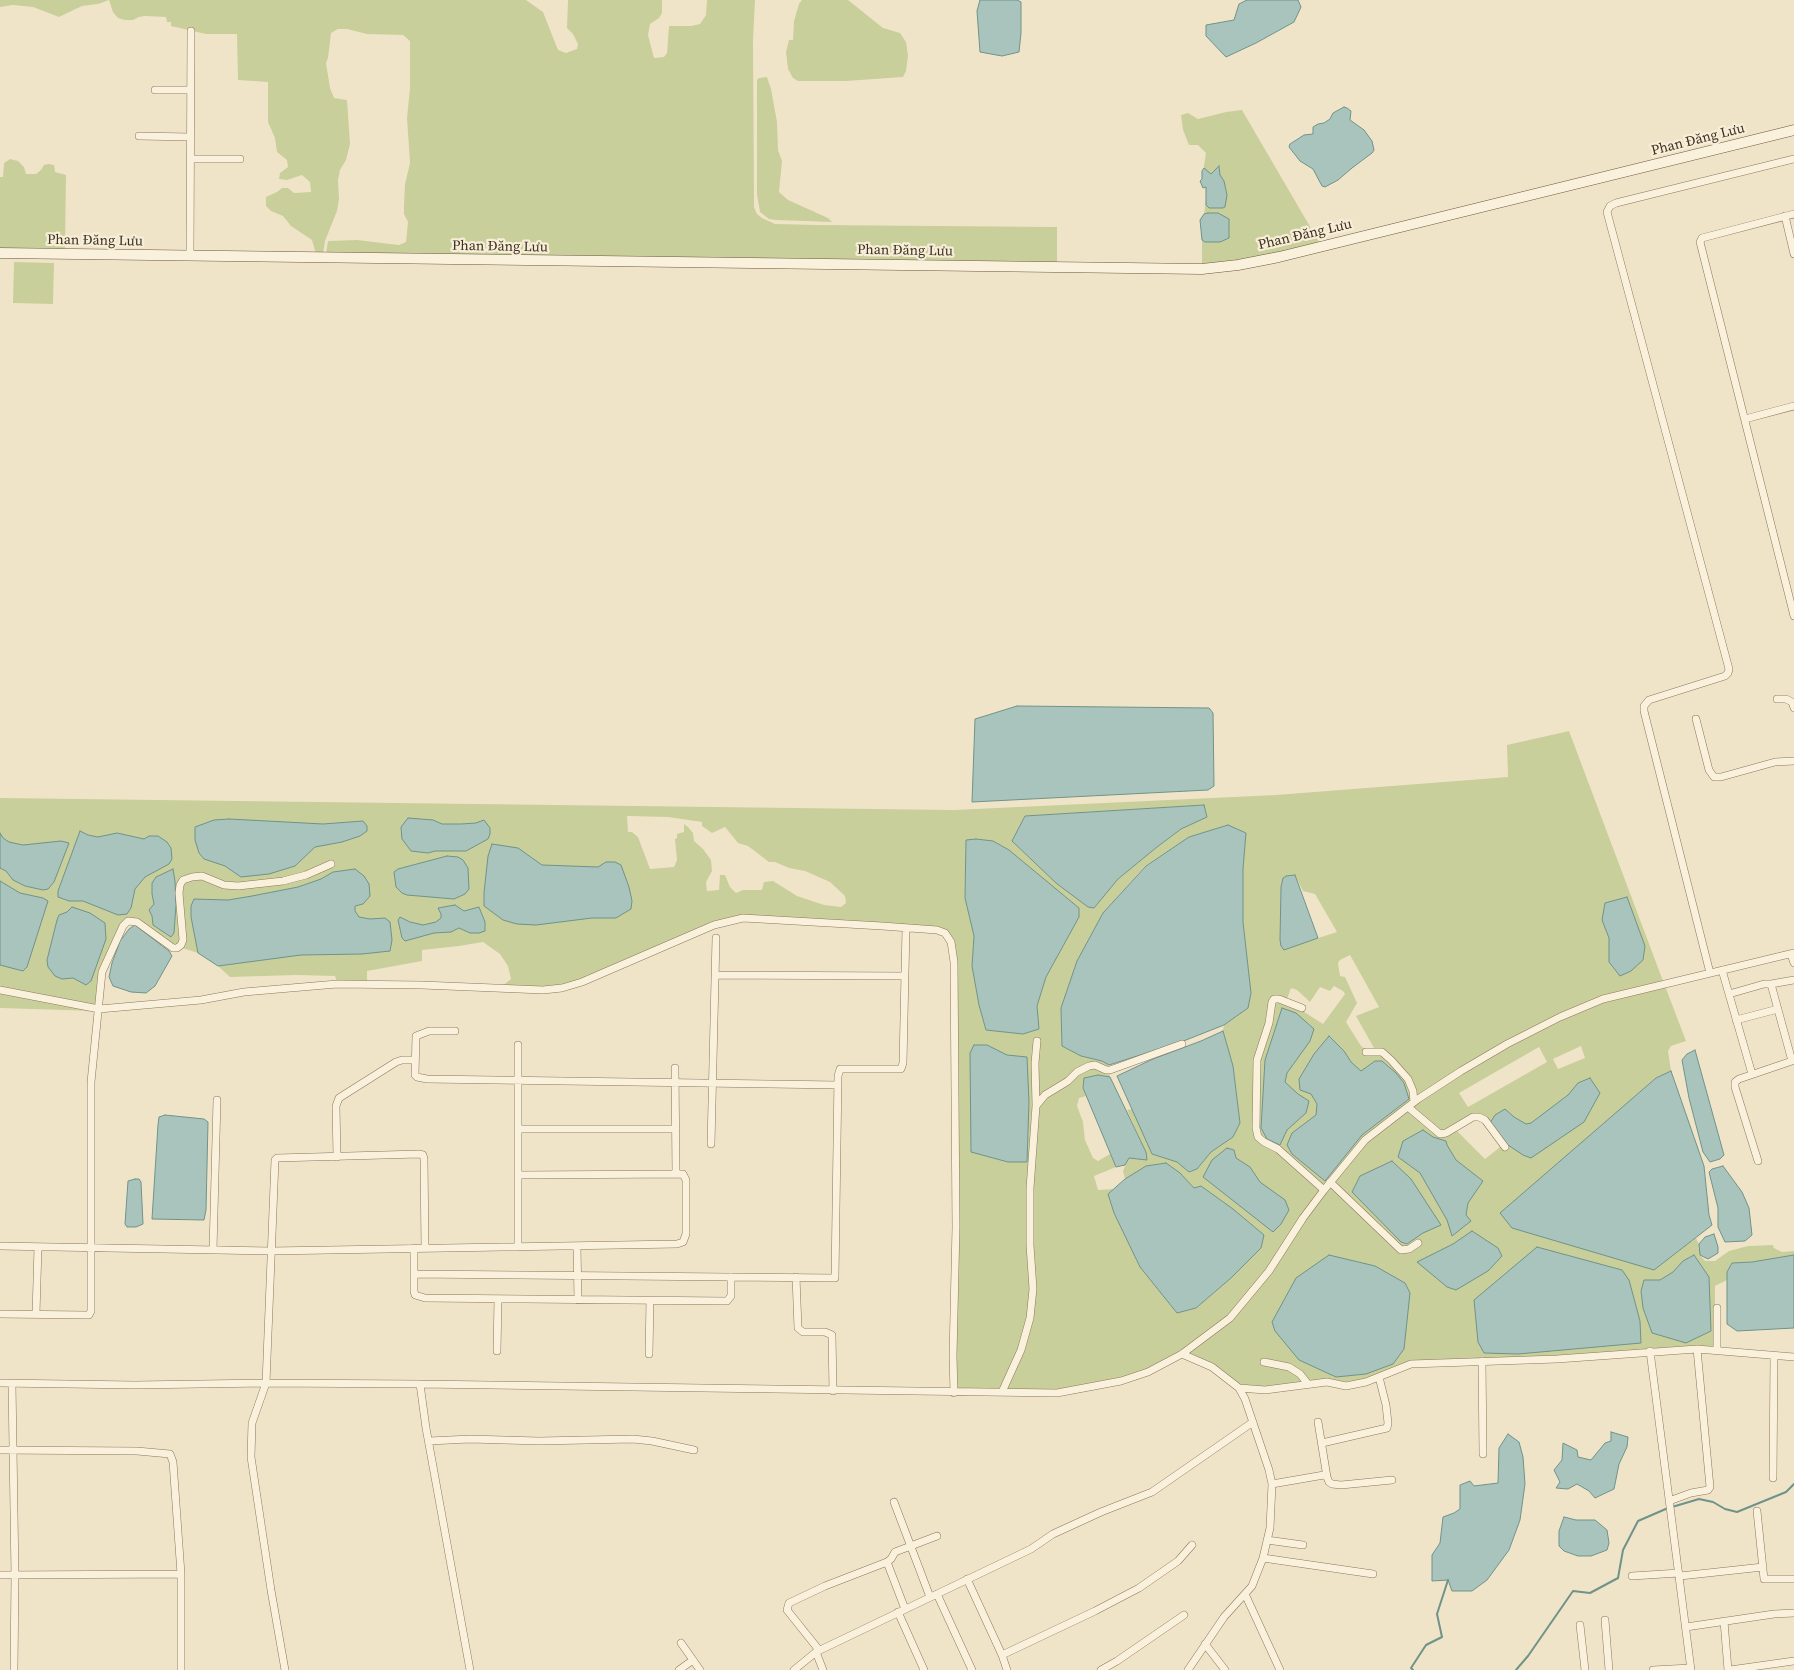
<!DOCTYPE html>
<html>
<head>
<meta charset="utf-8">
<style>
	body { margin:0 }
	canvas { display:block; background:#f0e4c8 }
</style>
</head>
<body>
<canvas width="1794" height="1670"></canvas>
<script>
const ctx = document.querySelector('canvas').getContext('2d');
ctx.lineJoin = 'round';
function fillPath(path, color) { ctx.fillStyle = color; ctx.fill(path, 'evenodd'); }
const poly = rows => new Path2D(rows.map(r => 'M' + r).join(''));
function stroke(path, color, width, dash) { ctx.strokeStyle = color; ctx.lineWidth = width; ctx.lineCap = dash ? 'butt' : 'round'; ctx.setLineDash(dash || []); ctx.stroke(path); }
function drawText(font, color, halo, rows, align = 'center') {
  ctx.font = font + ' "Source Serif 4",serif'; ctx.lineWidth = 4.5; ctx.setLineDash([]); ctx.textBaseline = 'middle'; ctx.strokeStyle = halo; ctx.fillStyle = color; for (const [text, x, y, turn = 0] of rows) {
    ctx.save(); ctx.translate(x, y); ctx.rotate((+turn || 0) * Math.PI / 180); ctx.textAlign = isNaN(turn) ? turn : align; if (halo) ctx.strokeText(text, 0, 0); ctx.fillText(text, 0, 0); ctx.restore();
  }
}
fillPath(poly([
	[0,0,526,0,543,12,558,50,566,53,577,49,578,44,573,34,567,28,568,0,662,0,662,13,659,18,650,24,648,35,654,58,664,57,667,53,669,26,691,26,700,24,706,15,707,0,755,0,753,41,754,195,754,207,757,214,762,218,775,224,817,225,1057,227,1057,263,326,254,328,241,357,240,399,245,406,242,408,222,404,214,404,206,405,184,410,163,407,118,410,88,410,41,403,35,367,34,347,29,338,29,331,33,328,58,326,63,330,88,334,98,347,100,350,144,346,160,340,170,338,180,339,199,337,211,325,241,323,254,316,254,312,240,291,226,283,216,271,211,266,206,266,197,277,192,282,188,288,188,294,193,311,192,310,182,302,175,287,180,279,179,280,173,288,167,287,160,277,152,275,138,268,122,268,82,238,80,237,34,206,34,171,26,171,22,167,22,166,17,145,16,139,17,133,20,125,20,118,18,113,12,109,0,98,4,82,6,59,17,33,7,13,5,0,7],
	[802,0,848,0,883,28,900,33,906,42,908,56,906,71,903,77,846,81,798,81,793,78,788,69,786,52,789,40,793,40,794,21,799,4],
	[767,77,771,89,777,122,778,150,782,161,779,192,788,200,828,218,832,222,776,220,769,219,760,212,757,195,757,80,759,78],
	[1242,110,1319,242,1277,253,1237,261,1202,265,1202,240,1200,220,1204,214,1207,191,1206,187,1203,188,1200,181,1202,179,1206,153,1198,145,1189,145,1183,130,1181,115,1188,113,1198,119,1226,112],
	[10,159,18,161,24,167,26,174,36,174,41,170,44,165,48,164,54,165,55,172,66,175,65,250,0,249,0,177,3,177,4,163],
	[14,262,54,263,53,304,13,303],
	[1569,731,1663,981,1602,997,1559,1015,1506,1042,1459,1069,1416,1097,1363,1139,1324,1186,1279,1147,1260,1136,1259,1128,1259,1067,1275,1002,1301,1010,1323,1024,1345,994,1343,991,1334,986,1330,991,1320,987,1310,1002,1297,990,1291,988,1287,999,1273,997,1270,1002,1266,1022,1254,1067,1253,1128,1256,1138,1262,1144,1277,1152,1320,1190,1301,1216,1257,1284,1228,1317,1217,1326,1181,1352,1146,1370,1121,1379,1087,1386,1057,1390,957,1390,956,1355,958,1168,957,962,954,941,947,931,937,928,743,916,714,922,580,980,562,985,543,988,501,987,511,979,508,966,500,954,483,942,459,946,422,950,422,961,367,971,367,982,337,982,335,976,297,975,230,977,218,966,198,953,173,945,138,920,127,919,121,924,114,937,100,971,96,1011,0,1008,0,798,954,810,1276,795,1508,777,1507,745],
	[1204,805,1207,817,1181,829,1157,847,1118,879,1094,908,1088,907,1056,883,1012,841,1025,816],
	[627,816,668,817,702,822,702,826,712,833,725,827,738,843,748,846,769,862,775,862,789,868,805,871,830,882,845,896,846,903,841,907,824,905,797,896,773,881,764,882,762,890,743,890,736,893,730,887,725,875,720,875,719,890,707,891,706,882,712,871,711,860,703,849,694,841,693,833,688,827,684,824,684,832,677,834,677,838,675,839,677,860,674,867,650,869,638,837,632,832,628,832],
	[1228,825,1246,833,1243,869,1243,922,1251,993,1248,1008,1224,1025,1223,1031,1233,1066,1240,1123,1233,1137,1211,1152,1197,1169,1189,1172,1177,1162,1152,1154,1132,1109,1127,1110,1146,1152,1147,1159,1128,1158,1123,1171,1125,1179,1146,1166,1166,1163,1180,1173,1194,1188,1201,1186,1233,1209,1264,1235,1261,1248,1231,1278,1196,1308,1177,1313,1140,1267,1114,1213,1108,1194,1114,1189,1098,1190,1094,1176,1116,1167,1110,1154,1098,1161,1093,1158,1085,1140,1083,1122,1077,1106,1079,1098,1086,1096,1083,1088,1084,1079,1098,1075,1110,1077,1109,1065,1102,1061,1081,1056,1062,1046,1061,1008,1077,961,1103,913,1145,866,1189,837],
	[976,839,993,841,1009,850,1079,908,1079,917,1046,977,1037,1006,1039,1029,1023,1034,986,1030,979,1005,972,966,974,936,965,898,966,840],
	[1295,875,1303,891,1315,894,1337,932,1284,949,1281,946,1280,940,1281,887,1283,878,1286,876],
	[1350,955,1379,1007,1356,1016,1374,1048,1365,1049,1361,1046,1346,1022,1357,1003,1345,977,1340,976,1338,963,1340,960],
	[1037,1038,1040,1041,1037,1062,1038,1098,1036,1158,1035,1162,1031,1162,1031,1116,1033,1106,1032,1063,1035,1040],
	[1665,986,1686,1041,1671,1046,1668,1051,1671,1071,1656,1078,1582,1143,1654,1269,1696,1238,1699,1244,1700,1255,1705,1261,1715,1261,1729,1251,1748,1246,1773,1245,1774,1248,1782,1252,1794,1251,1794,1255,1787,1257,1752,1262,1732,1263,1727,1272,1727,1280,1715,1286,1715,1347,1650,1349,1557,1356,1410,1361,1365,1380,1265,1388,1240,1386,1187,1354,1232,1320,1271,1272,1305,1219,1366,1142,1408,1110,1432,1132,1439,1136,1456,1130,1485,1159,1505,1143,1480,1114,1440,1131,1412,1107,1463,1072,1511,1045,1563,1019,1604,1001],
	[1581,1046,1585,1058,1558,1069,1553,1059],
	[1539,1047,1547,1062,1468,1107,1459,1093]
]), '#c9cf9b');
const water = poly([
	[980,0,1017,0,1021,2,1021,33,1019,52,1002,56,980,52,977,11,980,0],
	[1247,0,1298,0,1301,7,1294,22,1256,43,1226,57,1206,36,1206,25,1234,20,1239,4,1247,0],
	[1344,107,1347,108,1351,111,1350,120,1364,130,1372,141,1374,150,1372,153,1352,168,1338,180,1325,187,1322,186,1313,169,1300,161,1289,147,1290,144,1304,135,1313,134,1313,127,1318,124,1324,123,1330,119,1333,113,1344,107],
	[1219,166,1220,175,1224,181,1227,195,1225,207,1223,208,1209,208,1206,205,1206,187,1203,188,1200,181,1202,179,1202,171,1204,168,1211,174,1219,166],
	[1208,213,1218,213,1229,219,1229,238,1220,242,1205,242,1202,240,1200,220,1204,214,1208,213],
	[1017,706,1209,708,1213,713,1214,786,1208,790,972,802,975,719,1017,706],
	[1204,805,1207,817,1181,829,1157,847,1118,879,1094,908,1088,907,1056,883,1012,841,1025,816,1204,805],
	[408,818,433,820,442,824,461,824,476,823,484,820,490,828,490,834,488,839,466,851,435,851,428,853,411,851,402,839,401,827,408,818],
	[229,819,323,824,363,821,367,826,367,831,360,836,342,842,315,847,295,866,269,874,241,877,225,866,204,859,199,853,195,840,195,827,214,820,229,819],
	[1228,825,1246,833,1243,869,1243,922,1251,993,1248,1008,1224,1025,1181,1042,1109,1065,1102,1061,1081,1056,1062,1046,1061,1008,1077,961,1103,913,1146,866,1189,837,1228,825],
	[80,831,88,835,98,837,117,833,144,839,149,836,158,836,167,842,171,848,172,859,169,864,145,877,135,889,131,908,127,914,118,915,83,901,69,901,58,897,58,891,80,831],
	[0,833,3,838,9,842,23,845,61,841,69,843,54,882,48,889,43,890,25,886,13,880,6,871,0,868,0,833],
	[976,839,993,841,1009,850,1079,908,1079,917,1046,977,1037,1006,1039,1029,1023,1034,986,1030,979,1005,972,966,974,936,965,898,966,840,976,839],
	[492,844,518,848,542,865,598,867,606,862,615,862,621,865,629,887,632,901,631,909,616,918,592,918,536,925,517,924,503,920,484,906,484,893,488,856,492,844],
	[447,856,458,857,463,860,468,868,469,889,465,894,454,899,407,895,402,893,396,887,394,872,398,869,447,856],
	[173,869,175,881,176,905,174,933,171,937,153,925,152,916,149,910,154,904,152,894,152,883,156,877,173,869],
	[355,869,364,876,369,884,370,896,363,904,355,906,355,911,359,917,370,919,385,918,390,922,392,940,390,951,362,954,301,955,218,966,198,953,191,917,191,906,194,899,228,900,252,896,298,887,321,879,333,872,355,869],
	[1295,875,1318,938,1284,950,1281,946,1280,940,1281,887,1283,878,1286,876,1295,875],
	[0,881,20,893,43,898,48,901,27,967,23,971,0,965,0,881],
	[1627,897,1645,946,1643,960,1631,971,1620,976,1609,962,1609,938,1602,920,1605,903,1627,897],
	[455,905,464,911,479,907,485,922,485,931,479,933,470,933,459,928,451,932,434,933,405,941,402,938,398,920,400,917,410,922,423,925,436,922,441,918,441,914,438,908,455,905],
	[72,907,90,913,105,923,106,939,91,981,86,985,73,978,62,979,55,976,48,967,47,960,57,920,59,915,67,912,72,907],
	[135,925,169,951,172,956,155,986,146,993,131,992,113,986,109,977,112,963,120,941,129,929,135,925],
	[1282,1008,1296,1013,1314,1029,1310,1041,1287,1073,1285,1082,1298,1094,1309,1101,1306,1113,1287,1130,1280,1145,1267,1139,1261,1128,1265,1060,1282,1008],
	[1223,1031,1233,1066,1240,1123,1233,1137,1211,1152,1197,1169,1189,1172,1177,1162,1152,1154,1117,1076,1153,1059,1201,1041,1223,1031],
	[1329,1036,1344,1051,1351,1062,1361,1071,1375,1061,1382,1061,1396,1073,1404,1083,1409,1099,1362,1135,1325,1181,1292,1154,1287,1145,1292,1133,1316,1115,1317,1104,1311,1094,1300,1090,1299,1079,1314,1054,1329,1036],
	[974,1045,987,1045,1007,1055,1027,1057,1029,1102,1027,1162,1008,1162,971,1152,970,1053,974,1045],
	[1695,1050,1724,1155,1720,1159,1710,1162,1703,1152,1689,1098,1682,1060,1687,1054,1695,1050],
	[1671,1071,1704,1166,1709,1215,1712,1225,1654,1270,1512,1228,1500,1213,1656,1078,1671,1071],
	[1098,1075,1110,1077,1146,1152,1147,1160,1129,1158,1125,1165,1116,1167,1083,1088,1084,1078,1098,1075],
	[1590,1078,1600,1093,1584,1122,1531,1158,1523,1155,1505,1143,1490,1123,1495,1115,1505,1109,1514,1117,1526,1124,1531,1123,1568,1095,1578,1083,1590,1078],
	[165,1115,204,1119,208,1122,206,1210,204,1220,152,1219,158,1125,159,1117,165,1115],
	[1423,1130,1433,1137,1446,1141,1447,1145,1456,1160,1483,1181,1468,1203,1466,1215,1471,1221,1452,1236,1447,1220,1420,1173,1398,1157,1403,1141,1423,1130],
	[1227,1148,1234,1150,1236,1158,1250,1167,1260,1182,1285,1200,1289,1210,1281,1224,1273,1232,1203,1177,1212,1160,1227,1148],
	[1392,1161,1411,1179,1441,1225,1423,1233,1407,1244,1401,1242,1352,1192,1360,1176,1392,1161],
	[1166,1163,1180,1173,1194,1188,1201,1186,1233,1209,1264,1235,1261,1248,1231,1278,1196,1308,1177,1313,1140,1267,1114,1213,1108,1194,1125,1179,1146,1166,1166,1163],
	[1723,1166,1742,1192,1749,1208,1752,1235,1745,1241,1725,1242,1718,1227,1718,1208,1709,1172,1712,1169,1723,1166],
	[135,1179,139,1179,141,1182,143,1224,136,1227,127,1227,125,1224,128,1181,135,1179],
	[1472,1231,1498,1248,1502,1256,1488,1271,1456,1290,1447,1287,1417,1262,1453,1244,1472,1231],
	[1714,1234,1718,1247,1718,1253,1708,1259,1700,1255,1699,1244,1705,1237,1714,1234],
	[1537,1247,1622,1270,1629,1280,1640,1321,1641,1343,1518,1354,1484,1353,1478,1342,1474,1300,1537,1247],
	[1329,1255,1375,1266,1405,1283,1410,1293,1404,1349,1393,1364,1366,1374,1336,1377,1299,1360,1275,1331,1272,1322,1296,1278,1329,1255],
	[1694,1255,1709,1277,1711,1331,1686,1343,1652,1333,1643,1308,1641,1291,1644,1280,1660,1280,1673,1272,1683,1261,1694,1255],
	[1794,1255,1794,1328,1737,1331,1727,1324,1727,1272,1732,1263,1752,1262,1794,1255],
	[1611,1432,1628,1437,1627,1447,1619,1464,1614,1489,1595,1498,1589,1491,1577,1484,1568,1489,1556,1488,1560,1482,1554,1470,1562,1460,1563,1443,1577,1450,1578,1457,1591,1460,1605,1443,1611,1441,1611,1432],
	[1508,1434,1519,1442,1523,1457,1525,1484,1520,1520,1509,1550,1487,1580,1472,1591,1452,1591,1448,1580,1432,1581,1432,1555,1440,1543,1443,1517,1454,1513,1460,1509,1460,1485,1470,1481,1474,1486,1498,1483,1499,1448,1508,1434],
	[1564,1517,1576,1520,1595,1520,1607,1530,1609,1543,1607,1550,1591,1556,1578,1556,1564,1551,1559,1546,1559,1531,1564,1517]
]);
fillPath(water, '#a9c4bc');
stroke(water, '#6f938a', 1);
stroke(poly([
	[1672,1507,1699,1499,1713,1502,1725,1509,1737,1512,1786,1492,1794,1484],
	[1413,1670,1411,1668,1426,1645,1442,1637,1437,1614,1448,1580],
	[1516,1670,1528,1656,1573,1591,1590,1593,1618,1578,1623,1550,1638,1521,1668,1508]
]), '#6f938a', 2);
const street = poly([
	[155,90,191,90],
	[139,136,190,137],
	[190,159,240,159],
	[1794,214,1702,238,1700,242,1794,616],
	[1785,216,1794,254],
	[190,256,191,31],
	[1745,419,1794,406],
	[1777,699,1786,699,1792,702,1794,708],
	[1696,719,1709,770,1714,777,1721,777,1775,762,1794,761],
	[1791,954,1794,963],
	[1722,970,1752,1074],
	[1710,973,1644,711,1644,706,1649,700,1725,676,1728,673,1729,669,1607,212,1610,206,1616,203,1794,159],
	[715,975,905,976],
	[0,990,99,1009,201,1000,244,992,337,984,422,985,543,990,562,988,582,982,714,925,743,918,882,926,937,930,945,933,951,942,954,962,956,1227,953,1356,954,1393],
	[1729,994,1764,984,1771,984],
	[1302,1008,1279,999,1274,999,1272,1002,1269,1023,1257,1060,1256,1128,1258,1137,1264,1142,1278,1149,1324,1190],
	[1736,1020,1778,1009],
	[455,1031,429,1031,416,1036,415,1075,417,1077,427,1079,838,1085],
	[1366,1052,1382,1052,1391,1060,1408,1079,1413,1091,1414,1102],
	[675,1068,676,1174],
	[1036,1105,1035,1063,1037,1041],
	[1408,1107,1440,1134,1446,1133,1473,1117,1479,1117,1485,1120,1505,1147],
	[518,1129,676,1129],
	[711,1144,716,938],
	[337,1157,336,1106,339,1098,396,1062,402,1060,415,1060],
	[1758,1161,1735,1087,1735,1082,1739,1079,1792,1061,1771,984,1794,980],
	[1330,1182,1401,1250,1409,1249,1418,1243],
	[0,1246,271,1251,677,1244,683,1242,686,1234,686,1180,683,1174,518,1175],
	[577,1246,578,1300],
	[518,1247,518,1045],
	[414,1248,414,1291,415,1295,425,1298,727,1301,731,1296,731,1277],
	[213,1250,217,1100],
	[414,1274,835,1278,838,1076,840,1069,901,1069,903,1063,906,928],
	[796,1277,798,1328,803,1332,825,1332,832,1335,833,1391],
	[0,1314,86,1315,89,1315,91,1311,91,1082,102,972,123,926,128,921,137,922,173,948,177,948,181,945,183,940,179,893,180,885,183,880,192,877,202,876,224,885,238,886,283,881,306,875,331,864],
	[36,1314,38,1247],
	[1717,1350,1717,1308],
	[497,1351,498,1299],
	[1650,1351,1691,1670],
	[649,1354,650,1300],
	[1182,1354,1212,1367,1239,1388,1265,1390,1327,1382,1346,1386,1366,1382,1411,1364,1557,1359,1697,1349,1794,1357],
	[1482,1361,1483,1454],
	[1264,1362,1289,1367,1300,1374,1308,1384],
	[0,1383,135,1385,266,1383,420,1384,1057,1393,1121,1381,1148,1372,1182,1354,1230,1318,1269,1271,1303,1218,1324,1190,1365,1140,1418,1099,1461,1071,1507,1044,1560,1017,1603,999,1794,953],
	[12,1384,15,1576,14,1670],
	[420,1384,426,1428,470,1670],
	[1002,1392,1021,1350,1030,1318,1033,1289,1030,1245,1030,1188,1036,1106,1045,1095,1068,1081,1077,1072,1089,1066,1095,1065,1106,1070,1110,1070,1182,1044],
	[1318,1422,1327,1477],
	[429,1441,470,1439,539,1441,633,1439,652,1441,694,1450],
	[1322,1443,1387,1428,1388,1423,1386,1405,1379,1377],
	[0,1450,137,1451,170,1454,173,1462,181,1574,181,1670],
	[1773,1478,1774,1356],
	[1272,1484,1324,1475,1327,1477,1329,1482,1332,1484,1341,1485,1392,1480],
	[1669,1501,1691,1493,1708,1490,1710,1487,1697,1349],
	[894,1502,930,1597],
	[1757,1511,1764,1579,1794,1579],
	[1267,1540,1303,1545],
	[1263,1558,1373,1574],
	[887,1562,905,1609],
	[0,1575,181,1574],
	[1632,1576,1679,1573],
	[1680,1576,1763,1567],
	[967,1579,1002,1655,1007,1670],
	[937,1594,972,1670],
	[1245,1594,1280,1670],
	[898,1612,924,1670],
	[1605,1620,1609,1670],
	[1724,1621,1728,1670],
	[1580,1625,1585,1670],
	[1686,1627,1774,1614,1794,1613],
	[681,1643,700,1670],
	[1205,1644,1225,1670],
	[819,1650,787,1610,789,1603,825,1586,887,1562,891,1559,895,1552,937,1536],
	[816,1652,823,1670],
	[1002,1655,1095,1611,1139,1588,1178,1561,1192,1545],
	[285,1670,271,1590,251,1457,252,1423,266,1383,275,1160,277,1158,419,1154,423,1155,424,1159,425,1248],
	[679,1670,693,1660],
	[794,1670,816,1652,1031,1549,1053,1534,1101,1512,1152,1492,1253,1422],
	[1101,1670,1117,1661,1184,1615],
	[1188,1670,1224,1617,1252,1586,1263,1558,1270,1528,1272,1484,1269,1470,1245,1399,1239,1388],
	[1653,1670,1690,1668],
	[1730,1670,1794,1661]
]);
const secondary = poly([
	[0,253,1202,269,1238,265,1279,257,1794,130]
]);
stroke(street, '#8d765c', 8);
stroke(secondary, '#6f573f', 11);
stroke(street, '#faf1dc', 7);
stroke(secondary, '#faf1dc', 10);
drawText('14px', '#3d2e20', '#f7eed8', [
	["Phan Đăng Lưu",1698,140,-14],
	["Phan Đăng Lưu",1305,235,-13],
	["Phan Đăng Lưu",95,241,1],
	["Phan Đăng Lưu",500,247,1],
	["Phan Đăng Lưu",905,251,1]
]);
</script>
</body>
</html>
